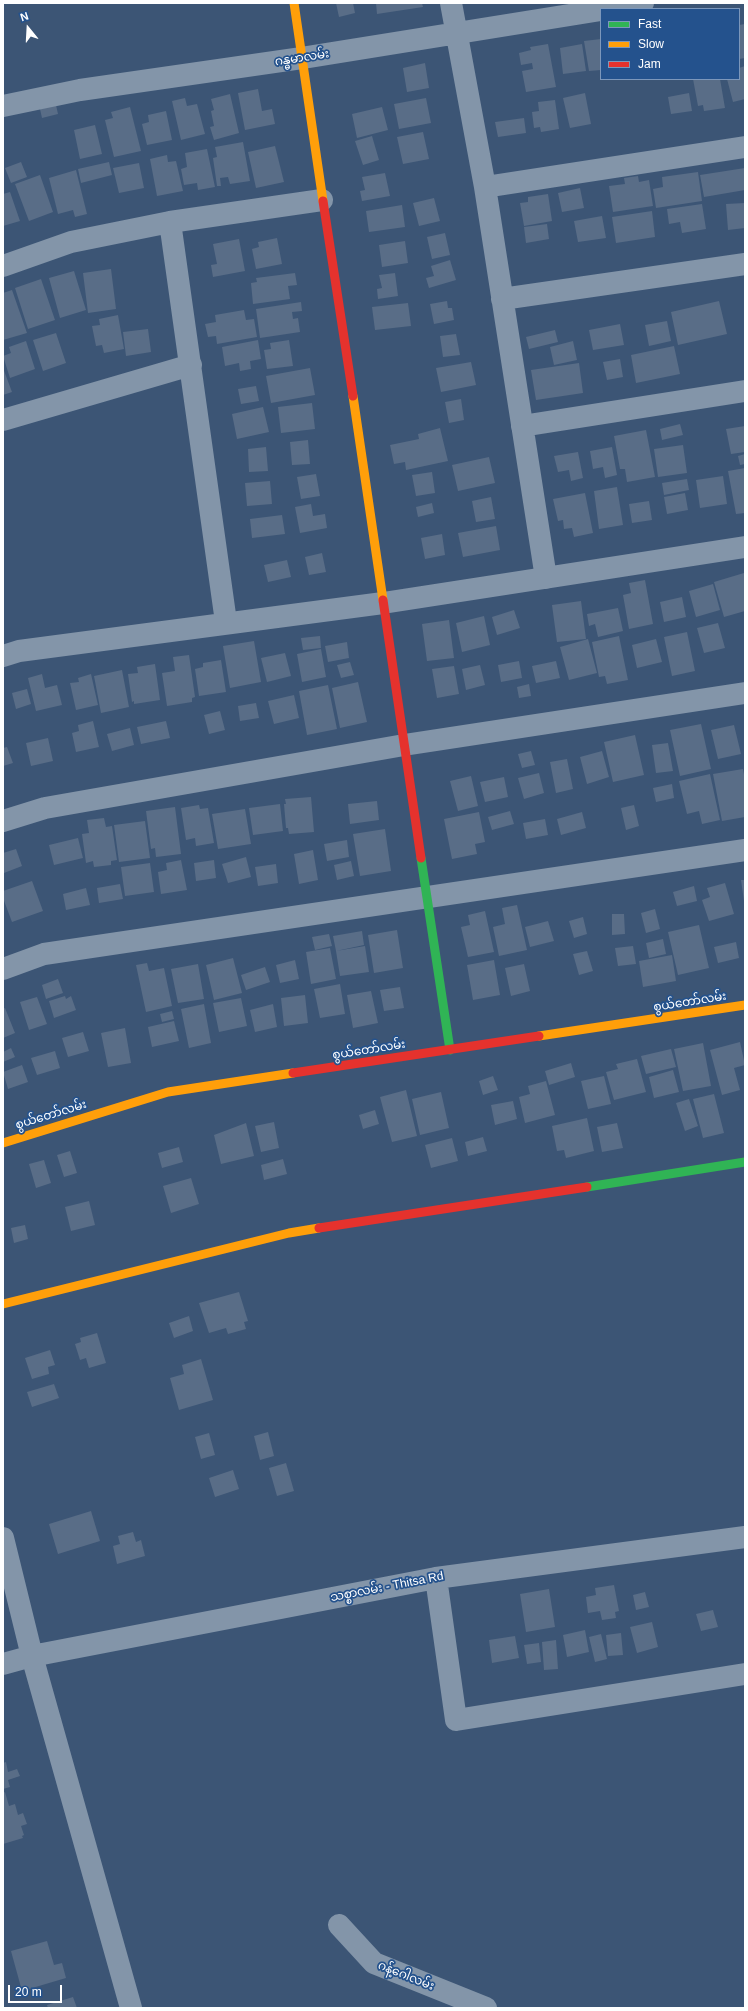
<!DOCTYPE html>
<html>
<head>
<meta charset="utf-8">
<style>
	body { margin:0 }
	#map { position:relative; width:748px; height:2011px; overflow:hidden; background:#3c5575; font-family:Arial,sans-serif }
	canvas { display:block }
	.frame { position:absolute; inset:0; border:4px solid #fff; pointer-events:none }
	.legend { position:absolute; left:600px; top:8px; width:140px; height:72px; box-sizing:border-box; background:#24528d; border:1px solid #7c97bb; margin:0; padding:5px 7px; list-style:none; font-size:12px; color:#fff }
	.legend li { display:flex; align-items:center; gap:8px; height:20px }
	.legend b { width:20px; border:1px solid #7c97bb }
	.north { position:absolute; left:8px; top:8px; width:40px; height:40px; -webkit-text-stroke:3px #24528d; paint-order:stroke; rotate:342deg; font-size:11px; font-weight:700; line-height:16px; text-align:center; color:#fff }
	.north::after { content:''; display:block; margin:auto; width:14px; height:18px; background:#fff; clip-path:polygon(50% 0,100% 100%,50% 72%,0 100%) }
	.scale { position:absolute; left:8px; top:1985px; width:54px; height:18px; box-sizing:border-box; border:2px solid #fff; border-top:0; padding-left:5px; font-size:12px; line-height:14px; white-space:nowrap; color:#fff; -webkit-text-stroke:3px #24528d; paint-order:stroke }
</style>
</head>
<body>
<div id="map">
<canvas width="748" height="2011"></canvas>
<div class="frame"></div>
<ul class="legend">
<li><b style="height:5px;background:#30b455"></b>Fast</li>
<li><b style="height:5px;background:#ff9f0a"></b>Slow</li>
<li><b style="height:5px;background:#e5322d"></b>Jam</li>
</ul>
<div class="north">N</div>
<div class="scale">20 m</div>
</div>
<script>
const ctx = document.querySelector('canvas').getContext('2d');
ctx.lineJoin = 'round';
function fillPath(path, color) { ctx.fillStyle = color; ctx.fill(path, 'evenodd'); }
const poly = rows => new Path2D(rows.map(r => 'M' + r).join(''));
function stroke(path, color, width, dash) { ctx.strokeStyle = color; ctx.lineWidth = width; ctx.lineCap = dash ? 'butt' : 'round'; ctx.setLineDash(dash || []); ctx.stroke(path); }
function drawText(font, color, halo, rows, align = 'center') {
  ctx.font = font + ' Arial,"Noto Sans Myanmar",sans-serif'; ctx.lineWidth = 3.5; ctx.setLineDash([]); ctx.textBaseline = 'middle'; ctx.strokeStyle = halo; ctx.fillStyle = color; for (const [text, x, y, turn = 0] of rows) {
    ctx.save(); ctx.translate(x, y); ctx.rotate((+turn || 0) * Math.PI / 180); ctx.textAlign = isNaN(turn) ? turn : align; if (halo) ctx.strokeText(text, 0, 0); ctx.fillText(text, 0, 0); ctx.restore();
  }
}
fillPath(poly([
	[336,3,353,3,355,13,339,17],
	[376,3,422,3,423,7,377,14],
	[745,24,745,58,739,59,739,25],
	[601,39,601,70,589,71,584,41],
	[548,44,556,87,526,92,522,71,533,69,532,63,521,65,519,53,531,50,530,47],
	[582,44,586,71,563,74,560,48],
	[425,63,429,88,407,92,403,68],
	[745,66,745,99,733,102,727,79,739,79,739,68],
	[693,79,720,79,725,108,704,111,703,105,698,106],
	[258,89,262,111,272,109,275,124,245,130,238,93],
	[585,93,591,124,570,128,563,98],
	[689,93,692,111,671,114,668,97],
	[230,94,239,133,214,140,210,127,214,126,211,111,214,110,211,99],
	[185,98,187,106,197,104,205,134,181,140,172,101],
	[426,98,431,123,399,129,394,104],
	[555,100,559,129,541,132,540,127,534,128,532,112,539,111,538,102],
	[56,105,58,114,42,118,40,109],
	[130,107,141,151,114,157,105,120,113,118,111,112],
	[382,107,388,130,357,138,352,114],
	[166,111,172,140,147,145,142,124,149,122,148,115],
	[524,118,526,133,498,137,495,122],
	[95,125,102,154,80,159,74,130],
	[423,132,429,159,403,164,397,137],
	[372,136,379,160,363,165,355,141],
	[243,142,250,181,230,184,228,177,220,178,221,186,217,186,213,158,217,157,215,147],
	[275,146,284,182,256,188,248,152],
	[207,149,215,187,198,190,197,183,184,185,181,169,187,167,185,153],
	[167,155,168,162,176,161,183,191,157,196,150,159],
	[21,162,27,177,11,183,5,168],
	[109,162,112,175,81,183,78,169],
	[139,163,144,188,119,193,113,168],
	[745,168,745,190,704,197,700,175],
	[76,170,87,214,75,217,73,210,58,214,49,178],
	[698,172,702,201,656,208,653,189,663,187,662,177],
	[385,173,390,196,362,201,360,191,365,190,362,177],
	[40,175,53,212,29,221,15,184],
	[638,176,639,182,649,180,653,206,613,212,609,186,625,184,624,178],
	[580,188,584,208,562,212,558,193],
	[10,192,20,221,3,226,3,194],
	[548,194,552,221,524,226,520,203,528,202,528,197],
	[434,198,440,221,419,226,413,203],
	[745,203,745,228,728,230,726,204],
	[702,204,706,229,682,233,680,222,669,224,667,209],
	[402,205,405,227,369,232,366,211],
	[652,211,655,237,616,243,612,217],
	[602,216,606,238,578,242,574,221],
	[547,224,549,239,526,243,524,227],
	[445,233,450,255,432,259,427,237],
	[277,238,282,264,256,269,252,249,259,247,258,242],
	[239,239,245,271,213,277,211,265,217,264,213,244],
	[405,241,408,263,382,267,379,245],
	[450,260,456,280,429,288,426,278,434,276,431,266],
	[111,269,116,309,88,313,83,273],
	[74,271,86,310,60,318,49,278],
	[295,273,297,285,288,286,290,299,253,304,251,283,257,282,256,278],
	[395,273,398,296,378,299,377,289,382,288,379,275],
	[41,279,55,320,28,329,15,288],
	[12,290,27,333,3,340,3,293],
	[447,301,448,308,452,308,454,320,434,324,430,304],
	[719,301,727,334,678,345,671,312],
	[301,302,302,311,292,312,293,319,298,318,300,332,260,338,256,309],
	[408,303,411,326,375,330,372,307],
	[244,310,246,320,254,319,257,337,217,344,216,336,208,337,205,324,216,322,215,315],
	[118,315,124,349,104,353,102,345,96,346,92,326,100,325,99,319],
	[667,321,671,341,649,346,645,325],
	[620,324,624,345,593,350,589,330],
	[148,329,151,352,126,356,123,332],
	[555,330,558,342,529,349,526,337],
	[56,333,66,363,43,371,33,340],
	[456,334,460,355,443,357,440,336],
	[258,340,261,359,250,361,251,369,240,371,239,363,225,366,222,347],
	[289,340,293,366,267,369,264,350,271,349,270,343],
	[26,341,35,369,10,378,3,356,11,353,9,347],
	[573,341,577,360,554,365,550,347],
	[674,346,680,374,636,383,631,355],
	[620,359,623,377,607,380,603,362],
	[471,362,476,385,441,392,436,368],
	[579,363,583,393,536,400,531,370],
	[3,368,12,392,3,395],
	[310,368,315,395,271,403,266,376],
	[256,386,259,401,241,404,238,389],
	[461,399,464,420,449,423,445,402],
	[312,403,315,429,281,433,278,407],
	[263,407,269,432,237,439,232,414],
	[680,424,683,435,662,440,660,429],
	[745,426,745,452,731,454,726,429],
	[440,428,448,461,406,470,405,462,394,464,390,445,419,439,418,434],
	[646,430,655,477,627,482,625,469,620,469,614,436],
	[308,440,310,464,292,465,290,442],
	[683,445,687,473,658,477,654,449],
	[266,447,268,471,249,472,248,449],
	[612,447,617,475,605,478,603,467,593,469,590,451],
	[578,452,583,478,571,481,569,470,558,472,554,456],
	[745,454,745,464,740,465,738,456],
	[489,457,495,483,458,491,452,465],
	[745,468,745,513,736,514,728,471],
	[432,472,435,493,416,496,412,475],
	[316,474,320,496,301,499,297,477],
	[723,476,727,504,700,508,696,480],
	[687,479,689,490,664,495,662,483],
	[270,481,272,504,247,506,245,483],
	[617,487,623,525,599,529,594,491],
	[585,493,593,533,574,537,572,528,564,529,563,520,558,521,553,499],
	[685,493,688,510,667,514,664,497],
	[491,497,495,519,476,522,472,501],
	[649,501,652,520,632,523,629,504],
	[432,503,434,513,418,517,416,507],
	[311,504,313,516,325,514,327,528,300,533,295,507],
	[282,515,285,534,252,538,250,519],
	[496,526,500,550,463,557,458,533],
	[442,534,445,555,425,559,421,538],
	[322,553,326,572,309,575,305,557],
	[287,560,291,577,268,582,264,565],
	[744,573,745,611,724,617,714,582],
	[645,580,653,624,629,629,623,595,631,593,629,583],
	[713,584,720,610,696,617,689,591],
	[682,597,686,617,664,622,660,602],
	[581,601,586,639,557,642,552,605],
	[618,608,623,631,598,637,595,624,589,626,587,614],
	[514,610,520,628,497,635,492,617],
	[484,616,490,645,462,652,456,623],
	[449,620,454,658,427,661,422,624],
	[718,623,725,648,704,653,697,628],
	[687,632,695,671,672,676,664,637],
	[320,636,321,648,303,650,301,638],
	[619,636,628,680,607,684,605,676,599,677,592,642],
	[588,639,597,673,569,680,560,647],
	[656,639,662,662,637,668,632,645],
	[254,641,261,682,230,688,223,646],
	[347,642,349,658,328,662,325,646],
	[321,649,326,677,302,682,297,654],
	[285,653,291,676,267,682,261,658],
	[189,655,195,697,192,698,192,702,167,706,162,673,175,671,173,657],
	[221,660,226,692,199,696,195,669,203,667,203,663],
	[519,661,522,678,501,682,498,665],
	[556,661,560,678,536,683,532,666],
	[350,662,354,675,341,678,337,665],
	[155,664,160,700,134,704,134,701,132,702,128,674,138,673,137,667],
	[480,665,485,685,466,690,462,669],
	[454,666,459,694,437,698,432,669],
	[122,670,129,707,101,713,94,676],
	[42,674,45,688,57,685,62,705,36,711,28,678],
	[91,674,98,705,76,710,70,683,79,682,78,678],
	[358,682,367,722,340,728,332,688],
	[529,684,531,696,519,698,517,687],
	[328,685,337,729,307,735,299,691],
	[27,689,31,704,16,709,12,693],
	[294,695,299,718,274,724,268,701],
	[256,703,259,718,240,721,238,706],
	[220,711,225,730,209,734,204,715],
	[93,721,99,747,76,752,72,733,79,731,78,725],
	[166,721,170,738,141,744,137,727],
	[701,724,711,769,680,776,670,730],
	[734,725,741,754,718,759,711,730],
	[130,728,134,745,112,751,107,734],
	[635,735,644,775,613,782,604,742],
	[48,738,53,761,31,766,26,743],
	[668,743,673,771,656,773,652,745],
	[7,747,13,763,3,766,3,748],
	[531,751,535,765,522,768,518,754],
	[602,751,609,777,587,784,580,757],
	[567,759,573,789,556,793,550,762],
	[743,769,745,780,745,817,722,821,713,774],
	[539,773,544,793,524,799,518,778],
	[710,774,720,820,702,824,699,811,687,814,679,781],
	[471,776,478,806,458,811,450,781],
	[504,777,508,797,485,802,480,782],
	[672,784,674,798,656,802,653,788],
	[311,797,314,832,289,834,288,828,286,828,284,804,286,804,285,799],
	[377,801,379,820,350,824,348,804],
	[280,804,283,831,253,835,249,808],
	[199,805,200,809,208,808,214,843,196,846,195,838,186,840,181,808],
	[634,805,639,826,626,830,621,808],
	[175,807,181,854,156,857,155,848,151,849,146,811],
	[245,809,251,844,218,849,212,814],
	[510,811,514,824,492,830,488,817],
	[479,812,485,842,475,844,477,854,452,859,444,819],
	[582,812,586,828,561,835,557,819],
	[104,818,106,827,112,826,117,860,111,861,111,865,94,867,93,861,86,863,82,834,89,833,87,820],
	[545,819,548,835,526,839,523,823],
	[145,821,150,858,119,862,114,825],
	[385,829,391,871,360,876,353,834],
	[78,838,83,858,54,865,49,845],
	[347,840,349,857,327,861,324,844],
	[16,849,22,866,4,873,3,853],
	[313,850,318,880,299,884,294,854],
	[246,857,251,877,228,883,222,864],
	[181,860,187,890,161,894,158,872,167,870,166,863],
	[214,860,216,878,196,881,194,863],
	[351,861,354,876,337,880,334,865],
	[150,863,154,892,125,896,121,867],
	[276,864,278,883,258,886,255,867],
	[741,880,745,880,745,901,744,901],
	[32,881,43,911,12,922,3,898,3,891],
	[725,883,734,914,709,921,702,900,710,897,707,888],
	[120,884,123,899,99,903,97,888],
	[694,886,697,901,677,906,673,892],
	[86,888,90,905,66,910,63,894],
	[517,905,527,950,499,956,493,927,505,924,502,908],
	[655,909,660,929,646,933,641,913],
	[485,911,494,952,468,957,461,927,470,925,468,915],
	[612,914,624,914,625,934,612,935],
	[583,917,587,934,574,938,569,921],
	[548,921,554,941,530,947,525,927],
	[699,925,709,968,678,975,668,932],
	[397,930,403,968,374,973,368,935],
	[362,931,364,945,336,951,333,936],
	[329,934,332,946,315,950,312,937],
	[663,939,666,954,649,958,646,943],
	[736,942,739,958,718,963,714,947],
	[365,946,369,972,340,976,336,951],
	[633,946,636,964,618,966,615,948],
	[330,948,336,979,311,984,306,952],
	[587,951,593,971,579,975,573,954],
	[672,955,676,981,643,987,639,961],
	[233,958,242,993,214,1000,206,965],
	[295,960,299,979,280,983,276,965],
	[494,960,500,995,473,1000,467,965],
	[147,963,149,971,164,968,172,1006,146,1012,136,965],
	[198,964,204,999,178,1003,171,969],
	[524,964,530,991,511,996,505,968],
	[265,967,270,982,246,990,241,975],
	[58,979,63,993,46,999,42,985],
	[340,984,345,1014,320,1018,314,989],
	[400,987,404,1008,384,1011,380,990],
	[371,991,378,1023,353,1028,347,995],
	[305,995,308,1023,284,1026,281,998],
	[65,996,66,999,71,996,76,1010,54,1018,49,1001],
	[37,997,47,1024,29,1030,20,1002],
	[241,998,247,1026,219,1032,213,1003],
	[204,1004,211,1043,189,1048,181,1009],
	[273,1004,277,1027,255,1032,250,1010],
	[5,1008,15,1033,3,1038,3,1009],
	[172,1011,174,1019,162,1022,160,1014],
	[174,1021,179,1041,152,1047,148,1027],
	[125,1028,131,1063,108,1067,101,1033],
	[83,1032,89,1051,68,1057,62,1038],
	[740,1042,745,1065,734,1068,740,1090,722,1095,710,1050],
	[703,1043,711,1086,683,1091,674,1049],
	[11,1048,15,1057,3,1062,3,1052],
	[671,1049,676,1067,646,1074,641,1056],
	[55,1051,60,1068,37,1075,31,1058],
	[637,1059,646,1092,614,1100,606,1072,618,1069,616,1064],
	[571,1063,575,1077,549,1085,545,1071],
	[22,1065,28,1082,8,1089,3,1072],
	[673,1070,679,1092,654,1098,649,1077],
	[493,1076,498,1090,483,1095,479,1081],
	[604,1076,611,1104,588,1109,581,1081],
	[546,1081,555,1115,525,1123,519,1097,530,1094,528,1086],
	[406,1090,417,1136,392,1142,380,1097],
	[441,1092,449,1128,420,1135,412,1099],
	[714,1094,724,1133,703,1138,693,1099],
	[689,1099,698,1126,685,1131,676,1103],
	[513,1101,517,1119,495,1125,491,1105],
	[375,1110,379,1124,363,1129,359,1115],
	[587,1118,594,1151,566,1158,564,1150,557,1151,552,1126],
	[274,1122,279,1148,261,1152,255,1126],
	[246,1123,254,1156,221,1164,214,1135],
	[617,1123,623,1148,602,1152,597,1127],
	[483,1137,487,1151,468,1156,465,1142],
	[452,1138,458,1161,431,1168,425,1145],
	[179,1147,183,1162,162,1168,158,1153],
	[70,1151,77,1173,64,1177,57,1155],
	[283,1159,287,1174,264,1180,261,1165],
	[44,1160,51,1183,36,1188,29,1164],
	[191,1178,199,1204,171,1213,163,1186],
	[89,1201,95,1225,71,1231,65,1207],
	[25,1225,28,1239,14,1243,11,1228],
	[239,1292,248,1321,244,1322,246,1329,228,1334,226,1328,209,1333,199,1303],
	[189,1316,193,1331,174,1338,169,1323],
	[97,1333,106,1363,89,1368,86,1358,80,1360,75,1344,81,1342,80,1338],
	[50,1350,55,1365,48,1367,49,1374,32,1379,25,1358],
	[201,1359,213,1400,179,1410,170,1378,184,1374,182,1365],
	[54,1384,59,1398,32,1407,27,1392],
	[268,1432,274,1456,260,1460,254,1436],
	[209,1433,215,1455,201,1459,195,1437],
	[286,1463,294,1491,277,1496,269,1468],
	[233,1470,239,1489,215,1497,209,1478],
	[91,1511,100,1541,58,1554,49,1524],
	[133,1532,136,1542,141,1540,145,1556,117,1564,113,1546,120,1544,118,1536],
	[614,1585,619,1611,615,1612,616,1618,602,1620,600,1611,588,1613,586,1597,596,1595,595,1588],
	[549,1589,555,1627,526,1632,520,1594],
	[645,1592,649,1607,636,1610,633,1595],
	[713,1610,718,1627,701,1631,696,1614],
	[652,1622,658,1647,637,1653,630,1627],
	[585,1630,589,1652,567,1657,563,1635],
	[621,1633,623,1655,608,1656,606,1635],
	[601,1634,607,1659,595,1662,589,1637],
	[515,1636,519,1658,492,1663,489,1640],
	[556,1640,558,1669,544,1670,542,1642],
	[539,1643,541,1662,527,1664,524,1645],
	[6,1762,8,1772,17,1769,20,1776,8,1780,10,1787,3,1789,3,1763],
	[5,1792,9,1806,15,1804,18,1815,23,1813,27,1824,21,1826,24,1835,22,1836,23,1838,3,1844,3,1793],
	[47,1941,54,1965,62,1963,66,1978,22,1991,11,1951],
	[73,1997,77,2008,48,2008,47,2005]
]), '#596d87');
stroke(poly([
	[451,3,485,187,546,578],
	[609,9,643,3],
	[3,106,80,90,302,58,601,10],
	[485,187,745,147],
	[170,222,226,622],
	[3,266,71,242,170,222,322,200],
	[502,299,745,264],
	[3,420,191,365],
	[522,426,745,391],
	[3,656,19,651,383,603,745,547],
	[3,821,45,808,404,745,745,693],
	[3,969,44,954,745,850],
	[3,1538,32,1656,131,2008],
	[436,1578,456,1720,745,1674],
	[3,1664,32,1656,436,1578,745,1537],
	[339,1925,374,1963,486,2008]
]), '#8395a9', 22);
stroke(poly([
	[421,858,450,1050],
	[587,1187,745,1162]
]), '#30b455', 9);
stroke(poly([
	[294,3,323,201],
	[353,396,383,600],
	[539,1036,745,1005],
	[3,1143,168,1092,293,1073],
	[3,1304,289,1233,319,1228]
]), '#ff9f0a', 9);
stroke(poly([
	[323,201,353,396],
	[383,600,421,858],
	[293,1073,539,1036],
	[319,1228,587,1187]
]), '#e5322d', 9);
drawText('12px', '#fff', '#24528d', [
	["ဂန္ဓမာလမ်း",302,58,-9],
	["စွယ်တော်လမ်း",690,1002,-9],
	["စွယ်တော်လမ်း",369,1050,-9],
	["စွယ်တော်လမ်း",51,1115,-17],
	["သစ္စာလမ်း - Thitsa Rd",387,1587,-11],
	["ဂန့်ဂေါလမ်း",406,1976,22]
]);
</script>
</body>
</html>
